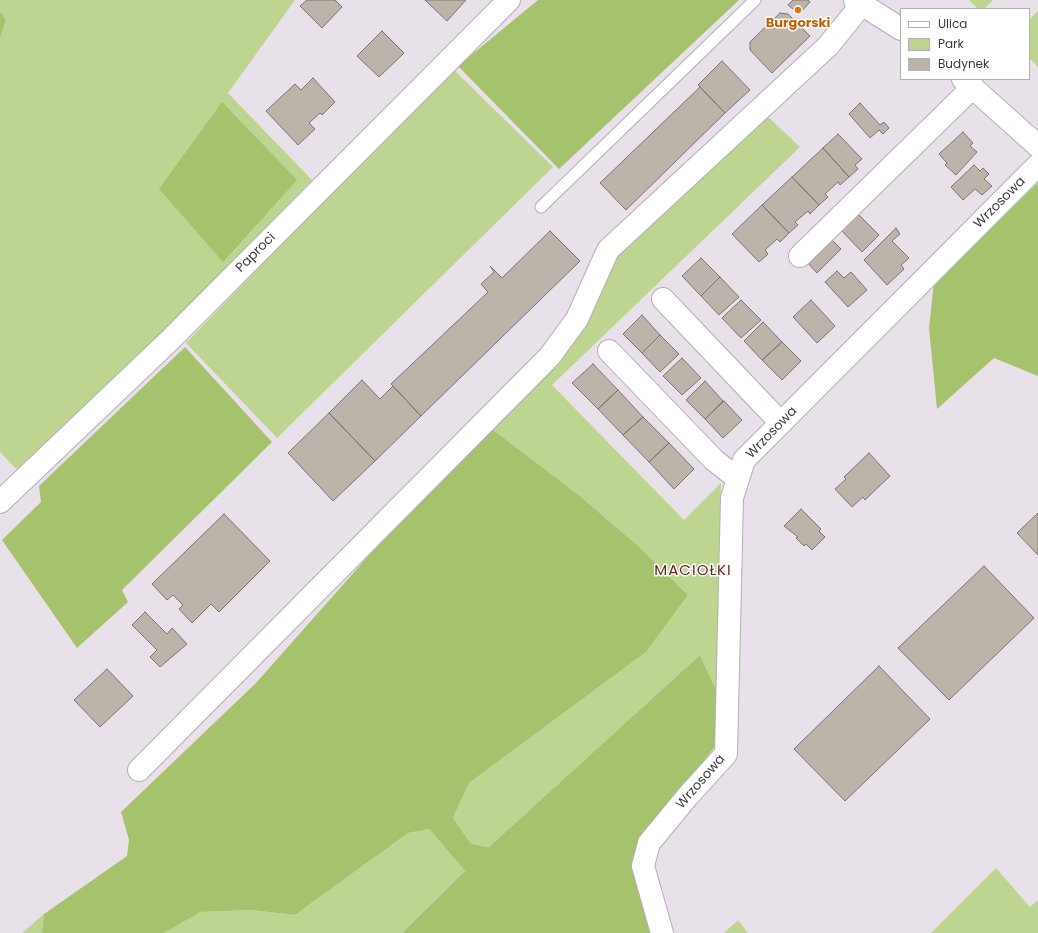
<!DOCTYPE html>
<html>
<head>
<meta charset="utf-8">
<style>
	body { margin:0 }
	#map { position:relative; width:1038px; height:933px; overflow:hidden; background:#e9e1ea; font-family:Poppins,sans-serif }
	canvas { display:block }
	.legend { position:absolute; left:900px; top:8px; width:130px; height:72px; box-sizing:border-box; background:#fff; border:1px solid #b1b0b2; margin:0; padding:5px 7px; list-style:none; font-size:12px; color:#3d3a3e }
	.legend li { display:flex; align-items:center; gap:8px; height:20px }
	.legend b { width:20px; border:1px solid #b1b0b2 }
</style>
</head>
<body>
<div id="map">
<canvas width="1038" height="933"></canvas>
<ul class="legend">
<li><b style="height:5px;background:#fff"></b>Ulica</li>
<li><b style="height:11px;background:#bdd591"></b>Park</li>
<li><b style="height:11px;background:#bcb3ab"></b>Budynek</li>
</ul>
</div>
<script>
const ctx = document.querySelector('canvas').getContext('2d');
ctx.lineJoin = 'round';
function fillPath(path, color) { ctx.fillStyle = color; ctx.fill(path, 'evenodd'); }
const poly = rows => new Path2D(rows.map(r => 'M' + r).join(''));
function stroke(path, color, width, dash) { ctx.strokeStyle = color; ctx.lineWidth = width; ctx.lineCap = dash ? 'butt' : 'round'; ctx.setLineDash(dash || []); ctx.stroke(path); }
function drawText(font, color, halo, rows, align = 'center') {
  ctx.font = font + ' Poppins,sans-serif'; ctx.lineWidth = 3; ctx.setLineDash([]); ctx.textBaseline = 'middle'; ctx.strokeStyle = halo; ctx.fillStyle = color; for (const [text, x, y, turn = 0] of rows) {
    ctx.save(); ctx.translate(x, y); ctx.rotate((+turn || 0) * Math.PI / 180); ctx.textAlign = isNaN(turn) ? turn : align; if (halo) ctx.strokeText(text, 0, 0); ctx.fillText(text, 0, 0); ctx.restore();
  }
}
fillPath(poly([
	[0,0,295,0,228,93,312,180,22,475,0,452,0,38,6,20,0,11],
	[969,0,993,0,984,9,978,9],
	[1038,11,1038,67,1029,58,1029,20],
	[452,68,553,167,277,438,186,343],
	[764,113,800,147,552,385,684,520,721,483,718,694,700,655,489,847,471,844,453,818,469,783,646,652,688,595,638,546,580,496,492,429,610,254],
	[429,829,465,871,402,933,164,933,199,912,251,910,295,915,408,833],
	[996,868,1030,907,1038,900,1038,933,931,933],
	[44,914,42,933,22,933],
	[738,920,748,933,724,933]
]), '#bdd591');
fillPath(poly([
	[538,0,739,0,559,169,458,66],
	[0,11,6,20,0,38],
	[222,102,297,180,223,262,159,189],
	[1038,183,1038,376,994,358,937,409,929,328,934,282],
	[185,347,272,442,122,590,128,602,77,648,2,540,41,502,39,486],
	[492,429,580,496,638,546,688,595,646,652,469,783,453,818,471,844,489,847,700,655,718,694,714,748,679,792,649,843,662,933,402,933,465,871,429,829,408,833,295,915,251,910,200,912,164,933,42,933,44,914,127,856,129,840,121,812,256,683,387,535]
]), '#a6c26c');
const building = poly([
	[307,0,335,0,342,7,322,28,300,6,307,0],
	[425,0,466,0,447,21,425,0],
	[793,0,808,0,810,2,799,14,788,5,793,0],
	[780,13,788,14,810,36,772,73,750,50,750,42,780,13],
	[382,31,404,53,379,77,357,56,382,31],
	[722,61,750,90,725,113,698,85,722,61],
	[313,78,335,102,322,115,320,113,309,123,315,129,298,145,266,111,295,84,301,90,313,78],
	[700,87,725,113,626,210,600,183,700,87],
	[860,103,880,125,884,122,889,128,883,134,879,130,870,138,849,114,860,103],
	[963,132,973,143,970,146,977,152,956,175,945,165,947,163,939,154,963,132],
	[838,134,862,159,855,165,858,169,849,177,823,148,838,134],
	[823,148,849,177,840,185,838,182,825,194,828,197,819,205,792,177,823,148],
	[974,165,980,171,983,168,989,174,984,179,992,186,982,195,975,189,963,200,951,187,974,165],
	[792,177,819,205,810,214,808,211,795,222,798,225,789,233,762,205,792,177],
	[762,205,789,233,780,242,777,239,765,250,768,254,759,262,732,234,762,205],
	[856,212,879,235,862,252,839,228,856,212],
	[896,228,900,234,892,241,909,258,901,265,904,269,887,285,864,260,896,228],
	[550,231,580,261,421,416,391,384,488,292,481,284,494,272,490,266,502,278,550,231],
	[830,238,841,249,817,273,806,261,830,238],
	[701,258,720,277,701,296,682,276,701,258],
	[837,271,844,278,851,272,867,290,848,307,825,282,837,271],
	[720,277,739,297,719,315,701,296,720,277],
	[741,300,761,320,741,338,722,318,741,300],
	[811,300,835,326,817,343,793,317,811,300],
	[642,315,660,335,642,353,623,334,642,315],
	[763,322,782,342,762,360,744,341,763,322],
	[660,335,679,354,660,372,642,353,660,335],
	[782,342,801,361,782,380,762,360,782,342],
	[682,358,701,378,682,395,663,376,682,358],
	[593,364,618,390,598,409,572,383,593,364],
	[362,380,380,399,393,386,421,416,375,461,329,413,362,380],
	[705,381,723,401,705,419,686,400,705,381],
	[618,390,643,417,623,435,598,409,618,390],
	[724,401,742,420,723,438,705,419,724,401],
	[329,413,375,461,333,501,288,453,329,413],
	[643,417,669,443,649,462,623,435,643,417],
	[669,443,694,469,674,489,649,462,669,443],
	[869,453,890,476,865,500,863,497,852,507,835,489,846,479,844,477,869,453],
	[801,509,821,529,819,531,825,537,812,550,806,544,804,546,796,538,798,537,784,526,801,509],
	[1038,513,1038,555,1017,533,1038,513],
	[224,514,270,561,219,612,211,604,192,623,179,609,183,605,173,595,167,600,152,584,224,514],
	[984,566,1034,618,949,700,898,648,984,566],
	[145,612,167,634,172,628,187,644,160,667,150,657,157,650,132,625,145,612],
	[879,666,930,719,845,801,794,749,879,666],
	[107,669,133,696,100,727,74,700,107,669]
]);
fillPath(building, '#bcb3ab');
stroke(building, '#7d746d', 1);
const service = poly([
	[541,207,755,0]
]);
const minor = poly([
	[800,256,973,87],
	[663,299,781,423],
	[609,351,714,460,738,479],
	[0,502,169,341,509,0],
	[139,770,550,356,577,319,608,250,828,46,862,4],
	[662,933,643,866,649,843,687,797,726,754,732,498,744,460,1038,165]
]);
const tertiary = poly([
	[855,0,901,29],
	[963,79,1038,146]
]);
stroke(service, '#b5aeb6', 13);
stroke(minor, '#b5aeb6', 24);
stroke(tertiary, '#b5aeb6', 24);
stroke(service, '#fff', 11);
stroke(minor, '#fff', 22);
stroke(tertiary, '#fff', 22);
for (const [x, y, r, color] of [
	[798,10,4,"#e8710a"]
]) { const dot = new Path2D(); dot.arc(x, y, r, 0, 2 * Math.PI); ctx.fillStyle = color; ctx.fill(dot); stroke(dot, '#fff', 1.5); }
drawText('bold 13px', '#c56008', '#fff', [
	["Burgorski",798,24]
]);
drawText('13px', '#3d3a3e', '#fff', [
	["Wrzosowa",1000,203,-45],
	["Paproci",256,253,-45],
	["Wrzosowa",772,433,-46],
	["Wrzosowa",701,782,-49]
]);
ctx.letterSpacing = '1px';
drawText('15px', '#6b271d', '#fff', [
	["MACIOŁKI",693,571]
]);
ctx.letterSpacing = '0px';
</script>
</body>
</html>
